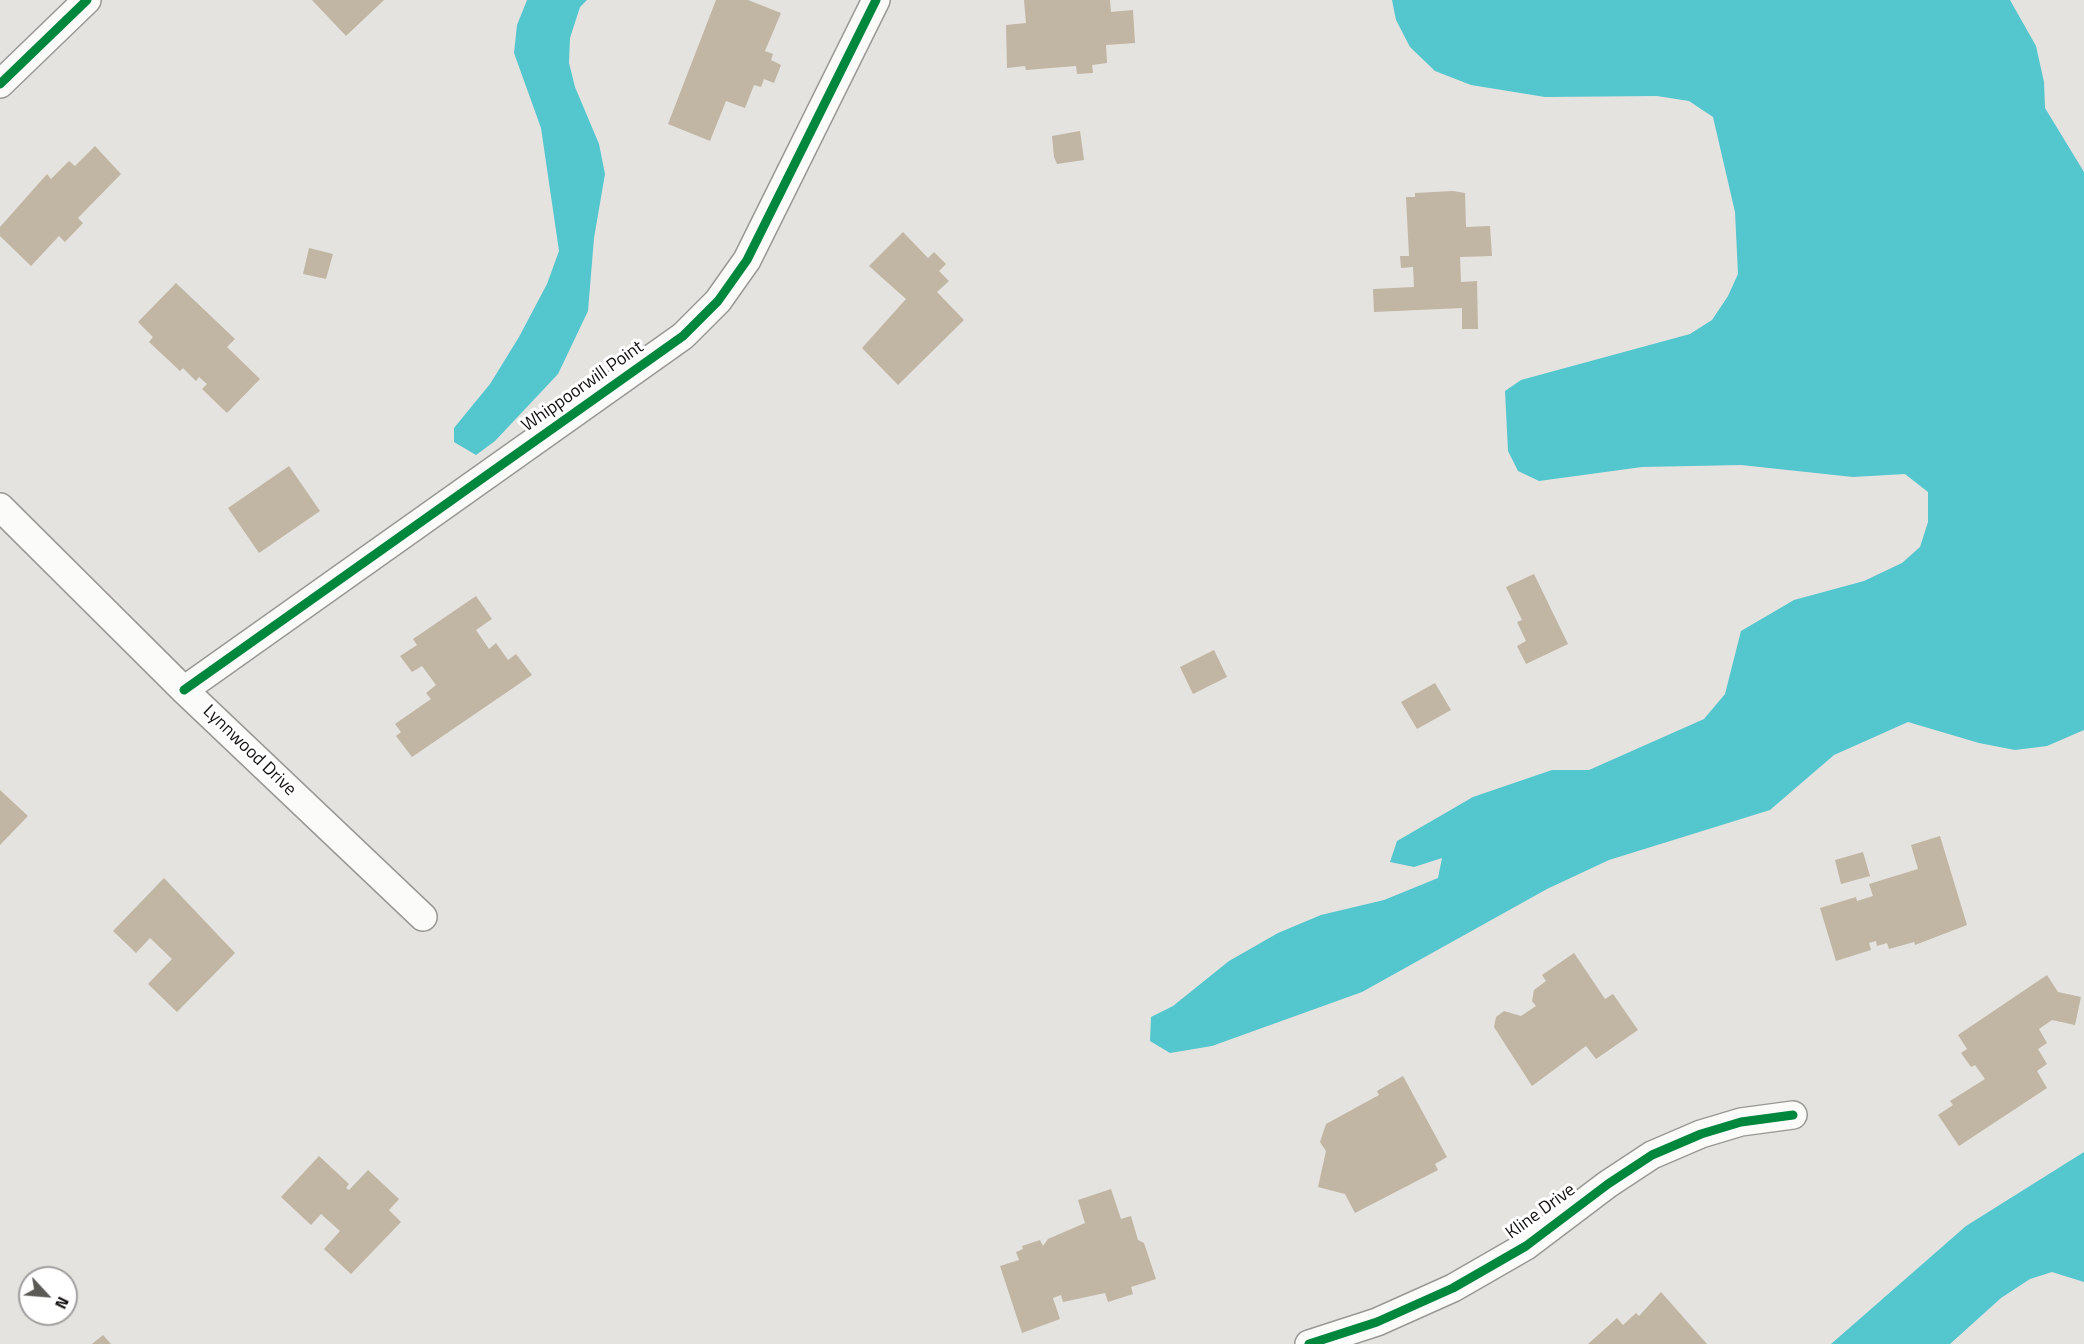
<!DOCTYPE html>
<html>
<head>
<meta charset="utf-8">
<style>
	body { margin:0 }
	#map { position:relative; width:2084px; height:1344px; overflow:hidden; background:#e5e3df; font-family:"Titillium Web",sans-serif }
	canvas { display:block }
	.north { position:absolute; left:18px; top:1266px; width:60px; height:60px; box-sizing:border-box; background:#fff; border:2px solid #a09f9f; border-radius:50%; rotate:116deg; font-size:16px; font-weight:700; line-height:24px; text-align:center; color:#11100e }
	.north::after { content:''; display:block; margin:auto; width:21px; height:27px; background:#5b5a57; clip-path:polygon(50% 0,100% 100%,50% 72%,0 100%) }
</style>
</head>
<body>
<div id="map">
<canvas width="2084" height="1344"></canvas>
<div class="north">N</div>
</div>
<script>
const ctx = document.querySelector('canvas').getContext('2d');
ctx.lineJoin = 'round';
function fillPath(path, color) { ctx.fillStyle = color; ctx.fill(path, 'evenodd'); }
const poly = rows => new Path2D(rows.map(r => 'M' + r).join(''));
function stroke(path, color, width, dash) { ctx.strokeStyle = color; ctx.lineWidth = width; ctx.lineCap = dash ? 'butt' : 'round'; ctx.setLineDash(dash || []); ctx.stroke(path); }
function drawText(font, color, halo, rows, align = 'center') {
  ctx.font = font + ' "Titillium Web",sans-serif'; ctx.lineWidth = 6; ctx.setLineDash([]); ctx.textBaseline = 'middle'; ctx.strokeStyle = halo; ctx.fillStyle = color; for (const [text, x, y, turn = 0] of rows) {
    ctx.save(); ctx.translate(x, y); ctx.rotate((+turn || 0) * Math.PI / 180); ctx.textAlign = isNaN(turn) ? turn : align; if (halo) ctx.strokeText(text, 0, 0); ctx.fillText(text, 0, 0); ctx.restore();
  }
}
fillPath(poly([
	[527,0,587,0,580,7,570,38,569,63,575,87,599,144,605,174,594,238,588,311,558,374,495,441,476,455,454,442,454,428,490,384,519,337,547,284,559,251,541,128,514,53,517,25],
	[1392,0,2010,0,2036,46,2044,82,2045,108,2084,172,2084,730,2047,746,2015,750,1979,743,1908,722,1834,755,1770,810,1609,860,1547,889,1362,992,1212,1046,1170,1053,1150,1041,1151,1017,1173,1006,1229,961,1278,933,1321,915,1384,900,1438,878,1442,858,1414,867,1390,862,1397,841,1473,797,1552,770,1589,770,1704,719,1725,694,1741,631,1794,600,1864,581,1902,563,1920,547,1928,522,1928,492,1905,474,1853,477,1741,465,1642,467,1539,481,1518,471,1508,451,1505,391,1521,380,1690,334,1712,320,1728,296,1738,274,1735,212,1713,117,1689,101,1657,96,1545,97,1471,85,1435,71,1410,47,1396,20],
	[2084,1152,2084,1282,2052,1272,2030,1279,2001,1298,1950,1344,1831,1344,1966,1226]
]), '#53c6ce');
fillPath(poly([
	[312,0,384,0,346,36],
	[716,0,748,0,781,13,765,51,773,54,771,60,781,65,774,83,764,79,761,87,754,85,745,108,726,101,710,141,668,124],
	[1024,0,1110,0,1111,12,1133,10,1135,43,1106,45,1107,63,1092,65,1093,73,1077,74,1076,66,1026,70,1025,66,1007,68,1006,25,1026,23],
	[1080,131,1084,160,1057,164,1054,157,1052,136],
	[95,146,121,174,78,218,83,223,65,242,59,236,31,266,0,236,0,227,47,174,51,179,69,161,75,166],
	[1453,191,1465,193,1466,227,1490,226,1492,256,1460,257,1461,282,1477,281,1478,329,1462,329,1462,308,1374,312,1373,289,1414,287,1413,267,1401,268,1400,256,1409,256,1406,197,1415,197,1415,193],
	[903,232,928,258,934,252,946,264,939,271,949,281,937,292,964,320,898,385,862,348,906,299,869,266],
	[309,248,333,254,326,279,303,274],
	[176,283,235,339,227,347,260,379,227,413,202,389,207,384,199,377,196,381,183,368,180,371,149,342,153,337,138,322],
	[289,466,320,511,259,553,228,508],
	[1534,574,1568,644,1526,664,1517,646,1526,641,1517,622,1522,620,1506,587],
	[476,596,492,619,476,630,489,649,496,643,508,660,516,654,532,675,412,757,396,736,401,732,395,724,431,699,426,693,436,685,422,666,412,672,400,656,417,645,413,639],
	[1214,650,1227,677,1193,694,1180,667],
	[1435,683,1451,710,1417,729,1401,702],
	[0,790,28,816,0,845],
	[1940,836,1967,925,1915,945,1914,942,1889,949,1887,943,1877,946,1876,941,1869,943,1871,950,1836,961,1820,908,1856,897,1857,901,1873,896,1869,884,1918,869,1911,845],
	[1863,852,1870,876,1841,884,1835,860],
	[164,878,235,953,177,1012,148,984,172,959,150,938,136,953,113,931],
	[1574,953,1605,999,1613,994,1638,1030,1596,1059,1586,1046,1532,1086,1494,1027,1496,1017,1504,1011,1521,1016,1536,1006,1532,1001,1534,990,1546,981,1542,975],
	[2047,975,2058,992,2081,997,2075,1025,2052,1020,2039,1029,2047,1043,2038,1049,2047,1064,2037,1071,2047,1088,1959,1146,1938,1115,1953,1105,1950,1101,1985,1079,1975,1065,1971,1067,1961,1053,1967,1049,1958,1035],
	[1403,1076,1447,1157,1435,1164,1438,1170,1355,1213,1345,1194,1318,1187,1326,1151,1320,1142,1326,1124,1379,1095,1377,1091],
	[319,1156,349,1184,346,1188,349,1190,368,1170,399,1199,389,1210,401,1222,351,1274,324,1249,340,1231,321,1214,311,1225,281,1197],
	[1111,1189,1121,1219,1131,1216,1138,1240,1144,1243,1156,1279,1131,1287,1133,1294,1108,1302,1105,1293,1063,1302,1061,1295,1053,1298,1060,1319,1022,1333,1000,1266,1019,1260,1016,1252,1023,1249,1022,1246,1040,1240,1043,1246,1048,1239,1085,1223,1078,1200],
	[1661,1292,1707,1344,1588,1344,1617,1318,1623,1325,1636,1313,1639,1316],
	[103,1335,111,1344,92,1344]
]), '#c1b5a3');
const street = poly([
	[0,84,87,0],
	[0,507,184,690,423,917],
	[184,690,683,336,718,301,747,260,876,0],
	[1309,1344,1377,1322,1453,1288,1526,1246,1608,1184,1652,1155,1701,1134,1741,1122,1793,1115]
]);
stroke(street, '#999895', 30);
stroke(street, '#fbfbfa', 27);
stroke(poly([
	[0,84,87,0],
	[184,690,683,336,718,301,747,260,876,0],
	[1309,1344,1377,1322,1453,1288,1526,1246,1608,1184,1652,1155,1701,1134,1741,1122,1793,1115]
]), '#00873e', 9);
drawText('18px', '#11100e', '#fff', [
	["Whippoorwill Point",583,387,-35],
	["Lynnwood Drive",249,751,44],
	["Kline Drive",1541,1212,-36]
]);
</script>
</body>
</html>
